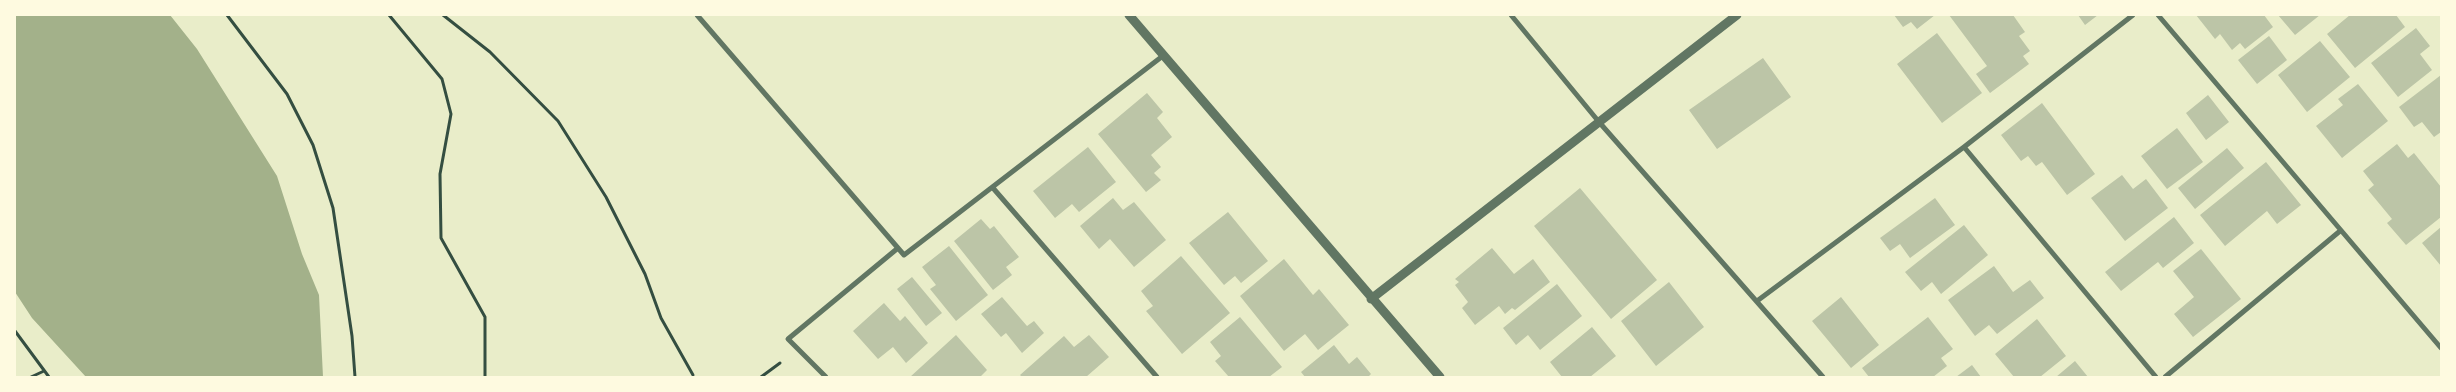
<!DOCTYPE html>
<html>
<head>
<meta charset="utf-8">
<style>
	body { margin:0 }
	#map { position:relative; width:2456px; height:392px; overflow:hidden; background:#e9edc9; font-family:"Public Sans",sans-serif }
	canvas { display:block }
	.frame { position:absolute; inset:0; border:16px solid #fefae0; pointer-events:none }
</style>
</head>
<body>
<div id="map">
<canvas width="2456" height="392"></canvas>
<div class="frame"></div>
</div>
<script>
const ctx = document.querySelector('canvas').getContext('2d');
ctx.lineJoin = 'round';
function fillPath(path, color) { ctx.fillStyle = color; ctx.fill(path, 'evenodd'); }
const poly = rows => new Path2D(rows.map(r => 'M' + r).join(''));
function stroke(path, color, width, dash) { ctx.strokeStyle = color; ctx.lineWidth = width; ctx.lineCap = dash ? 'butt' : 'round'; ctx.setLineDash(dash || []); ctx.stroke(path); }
fillPath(poly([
	[15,15,170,15,197,49,277,176,302,254,319,295,323,377,86,377,32,318,15,292]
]), '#a3b18a');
fillPath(poly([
	[1894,15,1935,15,1917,29,1911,22,1903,27],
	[1949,15,2013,15,2025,32,2019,36,2030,51,2023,56,2029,64,1990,93,1976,74,1987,66],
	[2078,15,2098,15,2085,25],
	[2196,15,2264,15,2273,27,2245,49,2240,43,2232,50,2220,34,2215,39],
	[2278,15,2320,15,2295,35],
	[2350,15,2396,15,2405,27,2355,68,2327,34],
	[2416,28,2430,46,2420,54,2432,70,2398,97,2371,63],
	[1937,33,1982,93,1942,123,1897,64],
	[2269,36,2287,60,2257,84,2238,60],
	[2320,41,2350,77,2307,112,2278,75],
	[1763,58,1791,97,1717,149,1689,110],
	[2441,75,2441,132,2434,137,2422,122,2414,127,2399,107],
	[2358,84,2388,121,2342,158,2316,126,2343,105,2338,99],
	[1147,93,1163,112,1157,118,1172,137,1151,155,1161,167,1154,173,1161,180,1146,192,1098,134],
	[2208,95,2229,122,2206,140,2186,113],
	[2042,103,2095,174,2067,195,2042,162,2036,166,2028,156,2021,161,2001,135],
	[2177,128,2203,162,2167,189,2141,156],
	[2397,144,2408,158,2414,153,2441,187,2441,217,2406,245,2387,223,2392,219,2368,190,2374,185,2363,171],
	[1088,147,1116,182,1079,212,1072,204,1055,218,1033,191],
	[2227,148,2244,168,2195,209,2178,188],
	[2266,162,2301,205,2277,224,2267,211,2225,246,2200,215],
	[2122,175,2133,189,2146,179,2168,208,2125,241,2091,198],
	[1580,188,1657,280,1611,319,1534,226],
	[1113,198,1123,210,1134,202,1166,240,1134,267,1110,239,1099,249,1080,226],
	[1935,198,1955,225,1910,258,1900,244,1890,251,1880,238],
	[1228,212,1268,261,1241,283,1235,276,1224,285,1189,243],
	[2174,217,2194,243,2163,268,2158,262,2121,291,2105,272],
	[981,219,990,229,994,226,1019,257,1006,267,1012,275,993,290,954,241],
	[1964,225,1988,255,1941,294,1932,282,1921,291,1905,272],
	[2441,227,2441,266,2422,243],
	[949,246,988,295,956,321,930,289,936,285,922,267],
	[1492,248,1514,274,1533,259,1550,282,1515,310,1512,308,1505,314,1499,306,1475,325,1462,308,1468,302,1455,285,1459,282,1455,279],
	[2201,249,2241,299,2193,337,2174,314,2194,297,2173,271],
	[1181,256,1230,313,1182,354,1146,311,1153,306,1141,291],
	[1284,259,1313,295,1319,289,1349,325,1318,350,1305,334,1284,351,1240,296],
	[1994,266,2013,292,2030,280,2044,298,1997,334,1989,325,1975,336,1948,300],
	[912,277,942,313,926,326,897,289],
	[1669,282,1704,327,1656,366,1621,321],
	[1557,284,1582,316,1540,350,1528,335,1516,345,1503,328],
	[1002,297,1027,326,1034,321,1044,333,1022,353,1006,333,1001,337,981,314],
	[1841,297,1879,345,1851,368,1812,321],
	[884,303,900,321,905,316,928,343,906,363,893,347,878,359,853,331],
	[1240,317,1282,367,1269,377,1229,377,1215,361,1221,356,1210,342],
	[1928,317,1953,349,1941,358,1947,366,1933,377,1869,377,1862,368],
	[2037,319,2066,356,2040,377,2014,377,1995,354],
	[1592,327,1616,356,1590,377,1562,377,1550,362],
	[956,335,987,370,980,377,910,377],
	[1089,335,1109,357,1086,377,1022,377,1020,375,1064,336,1074,347],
	[1334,345,1349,364,1357,357,1371,374,1368,377,1305,377,1301,372],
	[2075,361,2088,377,2056,377],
	[1972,365,1981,377,1956,377]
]), '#bcc5a7');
stroke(poly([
	[227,15,287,94,313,145,333,208,352,336,355,377],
	[389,15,442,79,451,114,440,174,441,238,485,317,485,377],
	[443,15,490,52,558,121,606,197,645,274,661,318,693,375],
	[15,331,49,377],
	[31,377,44,371],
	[761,377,780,363]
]), '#344e41', 3);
stroke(poly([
	[697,15,904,255,1164,55],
	[1511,15,1599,122,1823,377],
	[2158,15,2441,348],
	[1964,147,2156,377],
	[993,188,1157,377],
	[1757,301,1964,147,2133,15],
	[826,377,788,339,898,248],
	[2165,377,2340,231]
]), '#617663', 5);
stroke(poly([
	[1129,15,1440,377],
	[1371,299,1737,15]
]), '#617663', 9);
</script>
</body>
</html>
